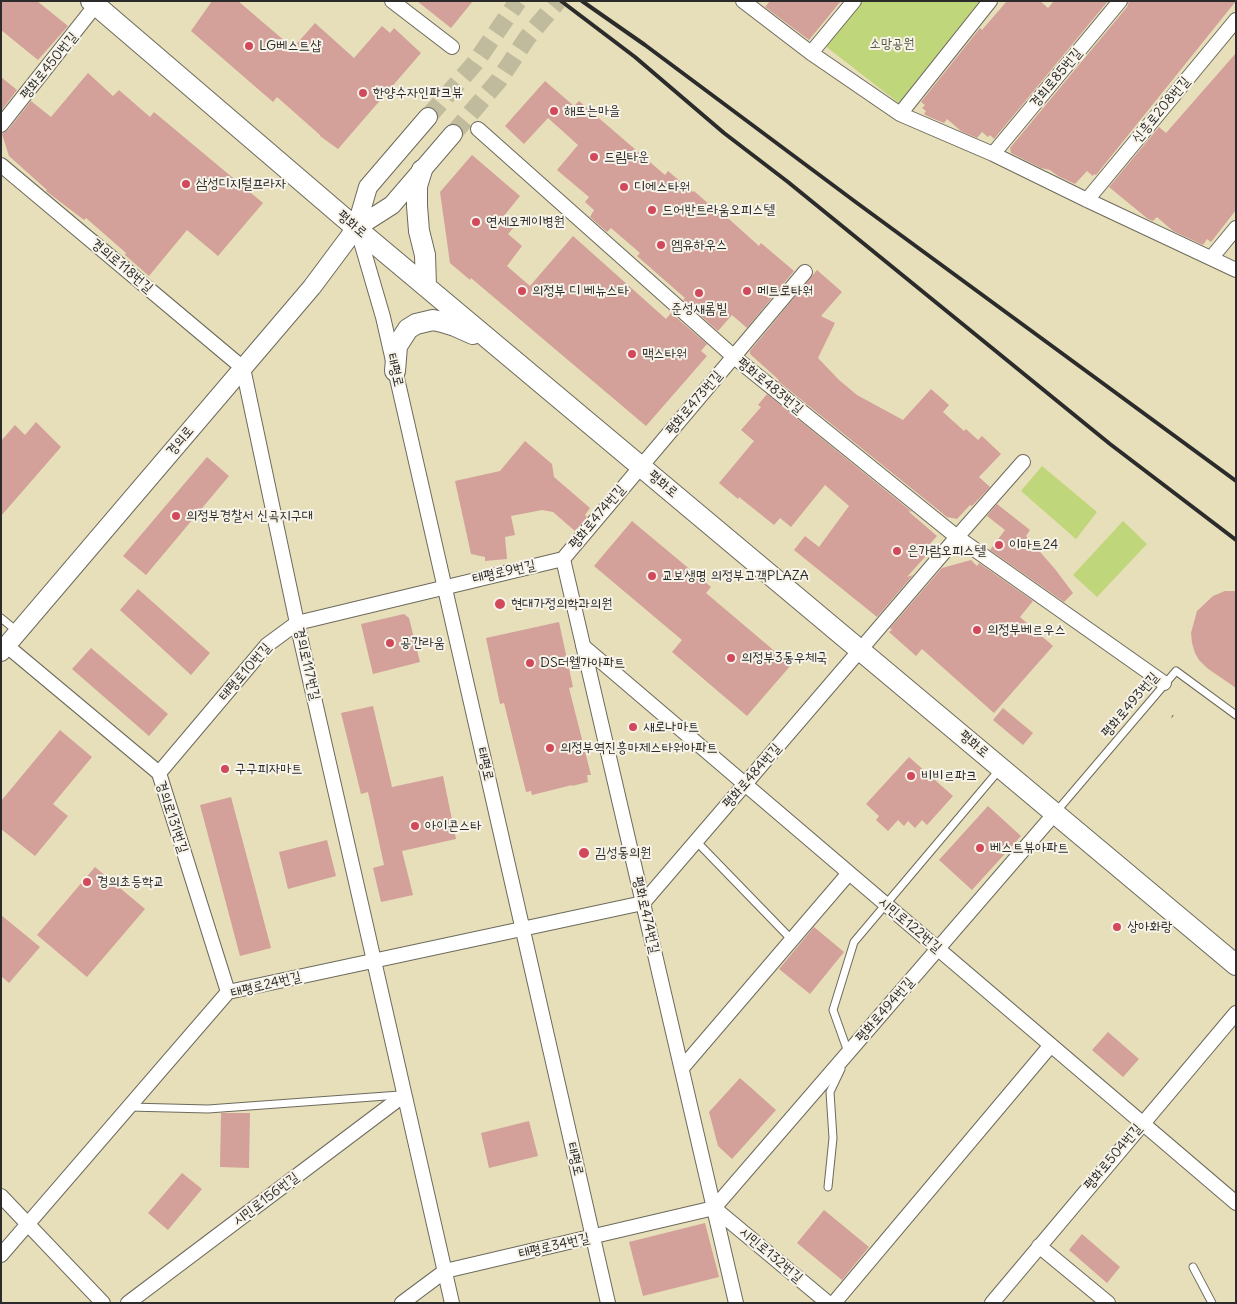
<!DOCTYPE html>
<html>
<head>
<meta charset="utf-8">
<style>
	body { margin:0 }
	#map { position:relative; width:1237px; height:1304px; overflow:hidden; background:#e7dfb9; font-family:Delius,sans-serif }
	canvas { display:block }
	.frame { position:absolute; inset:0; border:2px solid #2b2b2b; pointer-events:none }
</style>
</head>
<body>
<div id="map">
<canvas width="1237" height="1304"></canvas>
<div class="frame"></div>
</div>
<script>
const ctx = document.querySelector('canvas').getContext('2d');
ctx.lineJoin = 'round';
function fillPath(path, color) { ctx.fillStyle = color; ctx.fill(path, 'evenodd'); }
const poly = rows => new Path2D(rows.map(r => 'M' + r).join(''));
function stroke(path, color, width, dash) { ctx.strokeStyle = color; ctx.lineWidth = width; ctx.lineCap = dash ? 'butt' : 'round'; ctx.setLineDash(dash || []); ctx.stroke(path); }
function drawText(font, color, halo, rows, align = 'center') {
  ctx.font = font + ' Delius,"Poor Story",sans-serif'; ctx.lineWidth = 4; ctx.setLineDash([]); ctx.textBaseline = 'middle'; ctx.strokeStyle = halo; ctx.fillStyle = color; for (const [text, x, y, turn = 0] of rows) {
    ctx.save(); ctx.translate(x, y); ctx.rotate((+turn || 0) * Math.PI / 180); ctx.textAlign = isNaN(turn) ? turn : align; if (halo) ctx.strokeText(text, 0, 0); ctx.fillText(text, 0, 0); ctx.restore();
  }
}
fillPath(poly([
	[861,1,985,1,900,104,824,45],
	[1042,466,1097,512,1076,539,1021,491],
	[1123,521,1147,544,1097,597,1073,575]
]), '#c0d67a');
fillPath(poly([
	[1,1,37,1,68,26,38,60,1,30],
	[212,1,238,1,293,48,315,23,354,58,382,26,390,33,394,28,421,53,338,149,320,136,320,135,277,97,273,102,191,31],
	[417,1,473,1,451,28],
	[770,1,841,1,809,40,765,7],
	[1007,1,1040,1,1048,8,1054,1,1108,1,994,139,990,135,988,137,982,132,977,138,961,131,947,119,944,123,927,116,924,114,926,111,922,108,925,105,921,102,980,28,982,30],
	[1129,1,1236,1,1096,175,1094,174,1093,176,1087,171,1075,184,1058,176,1050,170,1041,168,1011,153,1010,148,1127,7],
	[1236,53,1236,210,1211,242,1207,239,1203,245,1173,231,1157,217,1153,221,1148,219,1109,187,1159,127,1166,133],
	[88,73,113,96,119,90,150,117,154,112,263,203,218,256,187,230,149,276,125,255,126,253,86,218,84,220,46,191,47,190,9,156,2,134,8,130,31,101,51,117],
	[1,77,17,90,1,111],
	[545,81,574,106,579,101,665,175,668,171,693,192,694,191,718,212,719,210,759,246,761,243,794,271,747,328,732,315,718,331,683,300,685,298,637,256,640,253,611,228,607,232,590,217,594,210,585,202,589,197,557,170,578,145,548,118,524,144,505,126],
	[472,155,520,196,503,217,514,227,508,234,522,246,507,266,530,286,573,236,666,319,671,313,707,344,701,351,707,356,646,426,471,278,470,280,450,263,440,192],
	[817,270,842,292,821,316,835,323,818,358,839,380,857,395,903,420,931,389,949,405,943,412,964,431,966,429,978,440,982,436,1001,454,979,477,990,487,972,506,970,505,957,519,947,517,778,381,779,380,750,354,750,351],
	[767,394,912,512,908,511,937,536,929,545,933,548,907,577,913,575,877,617,794,550,805,536,819,547,849,506,825,485,791,527,780,518,774,525,739,497,738,499,719,483,754,441,741,430,761,407,758,405],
	[36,422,61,447,1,516,1,441,15,425,25,435],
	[525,441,552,464,554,477,590,508,585,515,587,517,575,531,553,512,542,510,511,516,515,535,505,537,507,559,485,561,485,557,471,554,455,481,500,471],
	[207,457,229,476,146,575,123,556],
	[997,504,1030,530,1026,536,1055,569,1073,593,1064,602,990,550,1005,530,987,516],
	[632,521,711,587,706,593,791,665,747,716,672,652,682,640,594,566],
	[971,560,977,566,979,563,1033,601,1020,617,1053,646,994,713,922,649,916,656,889,632,892,630,890,628,942,568],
	[138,589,210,653,191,675,120,610],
	[1225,591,1236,591,1236,688,1207,668,1199,660,1195,653,1192,643,1191,633,1197,611,1213,596],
	[404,614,409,618,420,662,373,674,361,624],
	[559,622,573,687,569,688,591,775,587,775,588,782,572,786,572,785,532,795,531,791,526,792,504,703,500,704,486,638],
	[91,648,168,714,149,736,72,669],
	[373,706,392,787,443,776,456,839,402,851,413,895,381,902,373,868,384,865,368,792,361,794,341,713],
	[1003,708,1033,733,1023,745,993,720],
	[60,730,92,757,53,804,68,816,35,856,1,829,1,801],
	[909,757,953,796,927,825,922,820,915,828,908,821,904,826,898,820,888,831,876,820,879,816,866,804],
	[231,797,271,948,240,956,200,805],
	[988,806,1021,836,972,890,939,860],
	[327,840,336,876,288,889,279,852],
	[95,867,145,909,87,977,37,935],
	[1,915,40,947,9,983,1,976],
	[814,927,844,952,810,994,779,969],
	[1108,1032,1139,1059,1123,1077,1092,1050],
	[740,1078,776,1110,732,1159,718,1146,709,1112],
	[221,1113,250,1113,249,1168,220,1167],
	[529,1121,538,1156,489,1168,481,1133],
	[182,1173,202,1189,168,1230,148,1213],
	[824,1210,869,1247,842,1280,797,1243],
	[705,1223,719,1277,643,1296,629,1242],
	[1082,1234,1120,1267,1107,1283,1069,1250]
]), '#d3a09a');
stroke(poly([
	[428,117,475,63,518,1],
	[453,134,499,80,527,38,558,1]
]), '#c1bb9d', 18, [18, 9]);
const service = poly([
	[1,618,18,632],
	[1056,812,1176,671,1236,715],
	[696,841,792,940],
	[848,1052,833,1010,854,942,1000,769],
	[129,1107,208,1109,400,1095],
	[828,1187,833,1138,830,1092,841,1069],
	[1193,1267,1212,1303]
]);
const minor = poly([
	[392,1,452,47],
	[743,1,811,53,900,114,993,154,1087,200,1236,270],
	[811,53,854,1],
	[900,114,990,1],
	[1,125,99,1],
	[993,154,1120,1],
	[1,165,243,368,297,623,452,1303],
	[1087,200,1236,20],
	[357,228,383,317,608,1303],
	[1212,257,1236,228],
	[1023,462,957,537,1164,683],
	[563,559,736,1303],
	[563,559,805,272],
	[7,646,159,773,228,992],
	[583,646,1236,1203],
	[159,773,267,645,297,623,563,559],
	[682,1068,849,873],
	[1,1196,103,1303],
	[714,1208,1056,812],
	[714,1208,828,1303],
	[1039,1246,1108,1303],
	[1,1255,228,992,643,903,957,537,733,356,478,129],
	[128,1303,404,1095],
	[402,1303,445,1271,714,1208],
	[834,1303,1051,1045],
	[992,1303,1236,1013]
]);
const tertiary = poly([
	[356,228,368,187,428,117],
	[1,652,312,287,356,228,392,205,453,134]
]);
const secondary = poly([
	[91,1,356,228,1236,965],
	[422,170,417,186,417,206,419,231,425,255,426,286],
	[395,371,397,346,408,329,416,324,433,320,442,322,455,326,473,334]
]);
stroke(service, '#6d6a5d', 9);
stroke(minor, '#6d6a5d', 16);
stroke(tertiary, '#6d6a5d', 20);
stroke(secondary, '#6d6a5d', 22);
stroke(poly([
	[1172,716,1175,718]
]), '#6d6a5d', 3, [1, 4]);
stroke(service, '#fff', 7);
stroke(minor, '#fff', 14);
stroke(tertiary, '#fff', 18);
stroke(secondary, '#fff', 20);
stroke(poly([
	[561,1,635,57,724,133,788,182,1110,444,1236,540],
	[582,1,645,45,857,203,1236,481]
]), '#2b2b2b', 4);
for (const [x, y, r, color] of [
	[249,46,5,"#d1495b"],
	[363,93,5,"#d1495b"],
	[554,111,5,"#d1495b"],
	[594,157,5,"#d1495b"],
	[186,184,5,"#d1495b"],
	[624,187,5,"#d1495b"],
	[652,210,5,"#d1495b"],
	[476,222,5,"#d1495b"],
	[661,245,5,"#d1495b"],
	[522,291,5,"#d1495b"],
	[747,291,5,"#d1495b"],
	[699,293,5,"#d1495b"],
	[632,354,5,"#d1495b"],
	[176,516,5,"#d1495b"],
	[999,545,5,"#d1495b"],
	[897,551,5,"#d1495b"],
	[652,576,5,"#d1495b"],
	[500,604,6,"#d1495b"],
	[977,630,5,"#d1495b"],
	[390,643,5,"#d1495b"],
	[731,658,5,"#d1495b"],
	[530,663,5,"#d1495b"],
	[633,727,5,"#d1495b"],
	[550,748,5,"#d1495b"],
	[225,769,5,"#d1495b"],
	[911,776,5,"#d1495b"],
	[415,826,5,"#d1495b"],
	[980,848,5,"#d1495b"],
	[584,853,6,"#d1495b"],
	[87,882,5,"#d1495b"],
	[1117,927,5,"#d1495b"]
]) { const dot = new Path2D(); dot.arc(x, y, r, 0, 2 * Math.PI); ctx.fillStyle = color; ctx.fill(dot); stroke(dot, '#f7f3e8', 2); }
drawText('14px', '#50563f', '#f7f3e8', [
	["소망공원",892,44]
]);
drawText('14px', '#2b2b2b', '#f7f3e8', [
	["LG베스트샵",259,46],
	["한양수자인파크뷰",373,93],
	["해뜨는마을",564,111],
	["드림타운",604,157],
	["삼성디지털프라자",196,184],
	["디에스타워",634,187],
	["드어반트라움오피스텔",662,210],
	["연세오케이병원",486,222],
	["엠유하우스",671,245],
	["의정부 디 베뉴스타",532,291],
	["메트로타워",757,291],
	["준성새롬빌",699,309,"center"],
	["맥스타워",642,354],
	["의정부경찰서 신곡지구대",186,516],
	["이마트24",1009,545],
	["은가람오피스텔",907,551],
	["교보생명 의정부고객PLAZA",662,576],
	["현대가정의학과의원",511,604],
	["의정부베르우스",987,630],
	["공간라움",400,643],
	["의정부3동우체국",741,658],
	["DS더웰가아파트",540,663],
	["새로나마트",643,727],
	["의정부역진흥마제스타워아파트",560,748],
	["구구피자마트",235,769],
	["비비르파크",921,776],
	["아이콘스타",425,826],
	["베스트뷰아파트",990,848],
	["김성동의원",595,853],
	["경의초등학교",97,882],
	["상아화랑",1127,927]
], 'left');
drawText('14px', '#2b2b2b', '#f7f3e8', [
	["평화로450번길",49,66,-51],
	["경희로85번길",1056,78,-50],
	["신흥로208번길",1161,110,-50],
	["평화로",352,224,40],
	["경의로118번길",122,266,40],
	["태평로",395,370,77],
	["평화로483번길",770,386,39],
	["평화로473번길",694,403,-50],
	["경의로",180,441,-50],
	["평화로",663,484,40],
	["평화로474번길",597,517,-50],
	["태평로9번길",504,572,-13],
	["경의로117번길",307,664,77],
	["태평로10번길",245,672,-49],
	["평화로493번길",1130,705,-50],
	["평화로",974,744,40],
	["태평로",485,764,77],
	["평화로484번길",752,776,-49],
	["경의로131번길",172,817,72],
	["평화로474번길",646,915,77],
	["시민로122번길",910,925,40],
	["태평로24번길",266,985,-14],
	["평화로494번길",885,1010,-49],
	["평화로504번길",1113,1157,-50],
	["태평로",575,1159,77],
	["시민로156번길",266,1199,-37],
	["태평로34번길",554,1246,-13],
	["시민로132번길",771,1255,40]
]);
</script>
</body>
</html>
